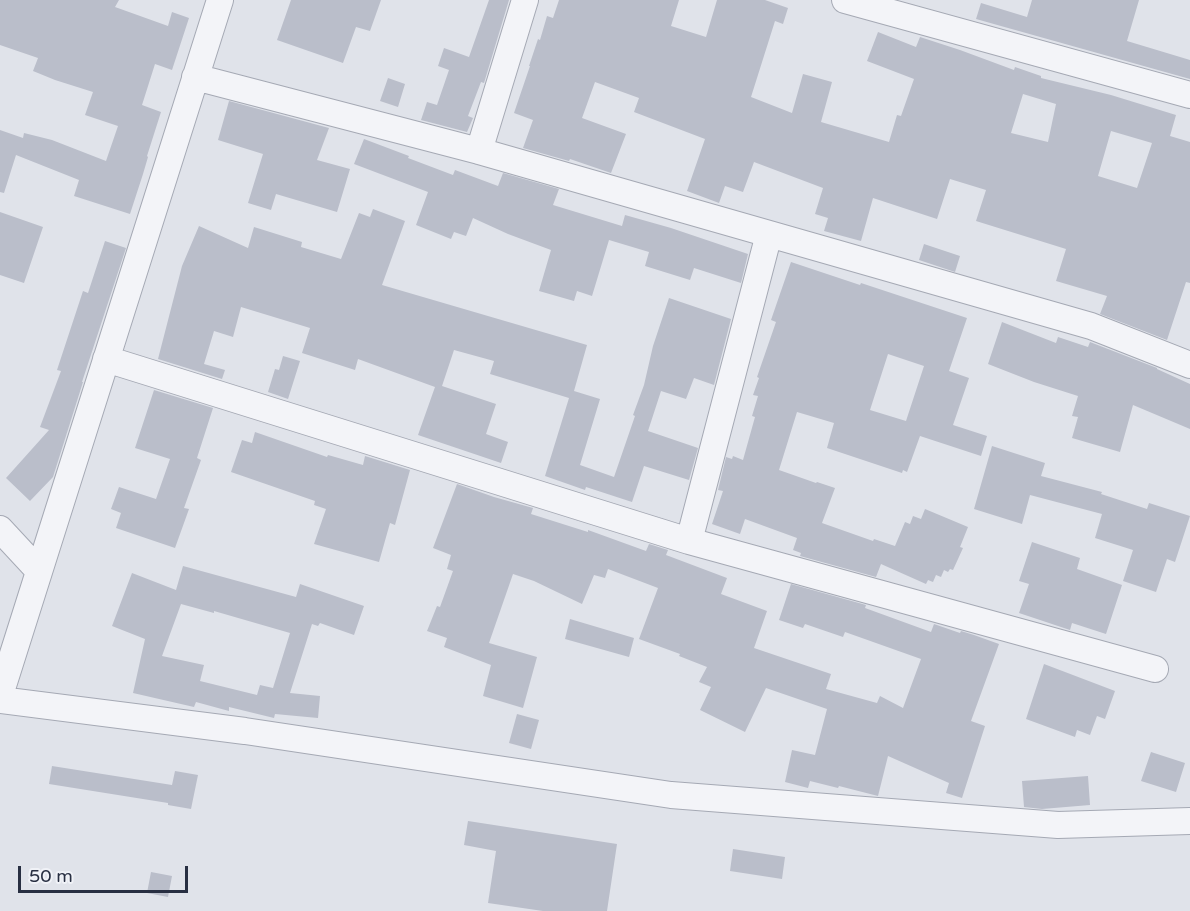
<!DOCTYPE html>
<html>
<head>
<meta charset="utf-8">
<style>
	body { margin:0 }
	#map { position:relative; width:1190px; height:911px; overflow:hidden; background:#e0e3ea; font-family:"Varela Round",sans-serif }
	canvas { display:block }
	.scale { position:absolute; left:18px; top:866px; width:170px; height:27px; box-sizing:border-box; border:3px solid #282f42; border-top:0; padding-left:8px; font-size:18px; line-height:21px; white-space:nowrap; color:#282f42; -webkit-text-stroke:4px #f0f2f7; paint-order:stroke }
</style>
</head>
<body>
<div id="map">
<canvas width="1190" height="911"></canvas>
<div class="scale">50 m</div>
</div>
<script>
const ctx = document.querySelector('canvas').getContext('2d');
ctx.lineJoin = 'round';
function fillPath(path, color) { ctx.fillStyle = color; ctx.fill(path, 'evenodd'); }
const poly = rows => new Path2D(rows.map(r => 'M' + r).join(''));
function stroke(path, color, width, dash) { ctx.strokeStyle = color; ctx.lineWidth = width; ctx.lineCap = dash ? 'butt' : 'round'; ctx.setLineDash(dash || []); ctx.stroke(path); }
fillPath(poly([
	[0,0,119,0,115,7,168,26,172,12,189,18,172,70,155,64,142,105,161,112,147,156,148,157,143,174,130,214,74,196,79,180,16,155,4,193,0,192,0,130,23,138,24,133,52,140,106,161,118,126,85,115,93,92,55,80,33,71,38,58,0,45],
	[291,0,381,0,370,31,356,27,343,63,277,40],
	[489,0,509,0,484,83,481,82,468,116,473,118,467,132,421,120,427,102,437,105,449,70,438,66,444,48,469,57],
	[559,0,679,0,671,26,706,37,717,0,765,0,788,8,783,24,775,21,751,97,792,113,803,74,832,82,821,122,889,142,897,115,901,116,914,79,867,61,878,32,916,47,920,37,960,50,1014,70,1015,67,1041,76,1041,78,1111,95,1176,115,1170,136,1190,142,1190,283,1186,282,1167,340,1100,314,1107,296,1056,281,1066,249,976,221,986,190,950,179,937,219,873,198,861,241,824,231,828,218,815,214,823,188,754,162,743,192,725,186,719,203,687,191,705,139,634,112,639,98,595,82,582,118,626,134,611,173,570,159,569,161,523,148,533,120,514,113,530,66,529,66,538,39,540,40,547,16,553,18],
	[1023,94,1056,104,1048,142,1011,133],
	[1111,131,1152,143,1137,188,1098,176],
	[1032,0,1139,0,1127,41,1190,60,1190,79,976,19,981,3,1027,17],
	[388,78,405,84,398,107,380,101],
	[229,101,329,128,317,160,350,169,337,212,276,194,271,210,248,203,263,154,218,140],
	[364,139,409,156,408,158,453,175,455,170,498,186,503,173,559,189,553,205,622,226,625,215,671,228,748,254,741,283,694,268,690,280,645,266,649,252,609,240,592,296,577,291,574,301,539,291,551,250,508,234,473,218,466,236,454,232,451,239,416,225,428,192,354,164],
	[373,209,405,221,382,285,587,345,574,391,600,399,580,465,614,477,635,416,633,415,644,385,653,346,669,298,731,319,714,385,694,378,686,399,661,391,648,431,698,448,689,480,644,466,632,502,586,487,585,490,545,476,569,398,490,374,494,361,454,350,442,386,496,404,486,434,508,442,501,463,418,435,435,387,358,359,355,370,302,353,310,328,241,307,233,337,214,331,204,364,225,370,222,379,158,359,182,266,199,226,248,248,254,227,302,242,301,247,341,259,359,213,370,217],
	[0,212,43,227,24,283,0,275],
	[105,241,126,248,82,382,83,382,53,477,30,501,6,478,49,430,40,427,61,371,57,370,83,291,88,293],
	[924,244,960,256,955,272,919,260],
	[791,262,860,285,861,283,967,318,949,371,969,378,953,425,987,436,981,456,920,436,907,472,903,470,902,473,827,448,834,423,797,412,779,470,816,483,817,482,835,488,822,523,873,541,874,539,895,546,905,522,910,524,913,516,921,519,925,509,968,527,960,547,963,548,953,570,950,569,948,572,944,570,941,577,936,575,933,582,928,580,926,584,881,564,876,577,800,556,801,553,793,550,797,538,745,519,740,534,712,524,723,491,718,490,726,457,732,459,733,456,743,460,755,417,752,416,758,396,753,395,759,378,757,377,776,322,771,320],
	[888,354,924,366,906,421,870,410],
	[1002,322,1056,343,1058,337,1088,347,1090,342,1157,368,1157,369,1190,384,1190,429,1133,405,1120,452,1072,438,1078,417,1072,416,1078,396,1034,382,988,364],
	[283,356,300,361,288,399,268,392,275,369,279,370],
	[154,390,213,408,197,458,201,460,184,508,189,509,175,548,116,528,121,513,111,509,119,487,156,499,170,459,135,448],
	[255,432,327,457,328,455,363,465,365,456,410,470,395,525,390,523,379,562,314,544,326,509,314,505,315,501,231,472,242,440,252,443],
	[992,446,1045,463,1041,476,1102,492,1101,494,1147,509,1149,503,1190,516,1175,562,1167,559,1156,592,1123,581,1133,550,1095,538,1102,514,1030,495,1022,524,974,509],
	[457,484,494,497,533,508,531,514,588,532,588,530,646,551,649,544,668,550,666,555,727,578,721,594,767,611,754,648,831,674,826,689,877,703,880,696,903,708,921,659,845,632,843,637,805,624,803,628,779,620,791,584,866,605,865,608,931,632,934,624,960,633,961,631,974,635,999,644,971,721,985,726,962,798,946,793,949,783,888,756,878,796,839,786,838,788,810,781,808,788,785,782,792,750,815,755,827,709,766,688,745,732,700,710,711,687,699,682,707,667,679,656,680,654,639,639,658,588,608,569,605,578,594,575,582,604,534,581,513,574,489,643,537,657,523,708,483,696,491,665,444,647,447,638,427,631,437,606,440,607,453,571,447,569,451,555,433,548],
	[1032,542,1080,558,1077,569,1122,585,1106,634,1072,623,1070,630,1019,613,1029,584,1019,581],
	[183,566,296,597,300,584,364,606,354,635,320,623,318,626,312,624,290,693,320,696,318,718,275,714,274,718,229,707,229,711,196,702,194,707,133,693,145,639,112,626,132,573,176,590],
	[181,604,214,613,214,611,290,633,273,688,260,685,257,695,200,681,204,665,162,656],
	[570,619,634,638,629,657,565,639],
	[1044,664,1115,691,1105,719,1097,716,1090,735,1077,730,1075,737,1026,719],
	[517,714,539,720,531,749,509,743],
	[1151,752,1185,763,1176,792,1141,781],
	[52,766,172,785,175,771,198,775,191,809,168,805,168,803,49,784],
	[1088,776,1090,805,1042,809,1024,807,1022,781],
	[468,821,617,844,607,911,543,911,488,903,496,851,464,845],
	[733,849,785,857,782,879,730,871],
	[151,872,172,876,168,897,147,893]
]), '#babeca');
const street = poly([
	[845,0,1190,95],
	[195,77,479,151,1091,326,1190,365],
	[479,151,525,0],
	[106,359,689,541,1155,669],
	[0,529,39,571],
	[689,541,769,234],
	[0,695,220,0],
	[0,700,245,731,671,795,1058,825,1190,821]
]);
stroke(street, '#a5a9b4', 28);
stroke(street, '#f3f4f8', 26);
</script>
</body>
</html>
